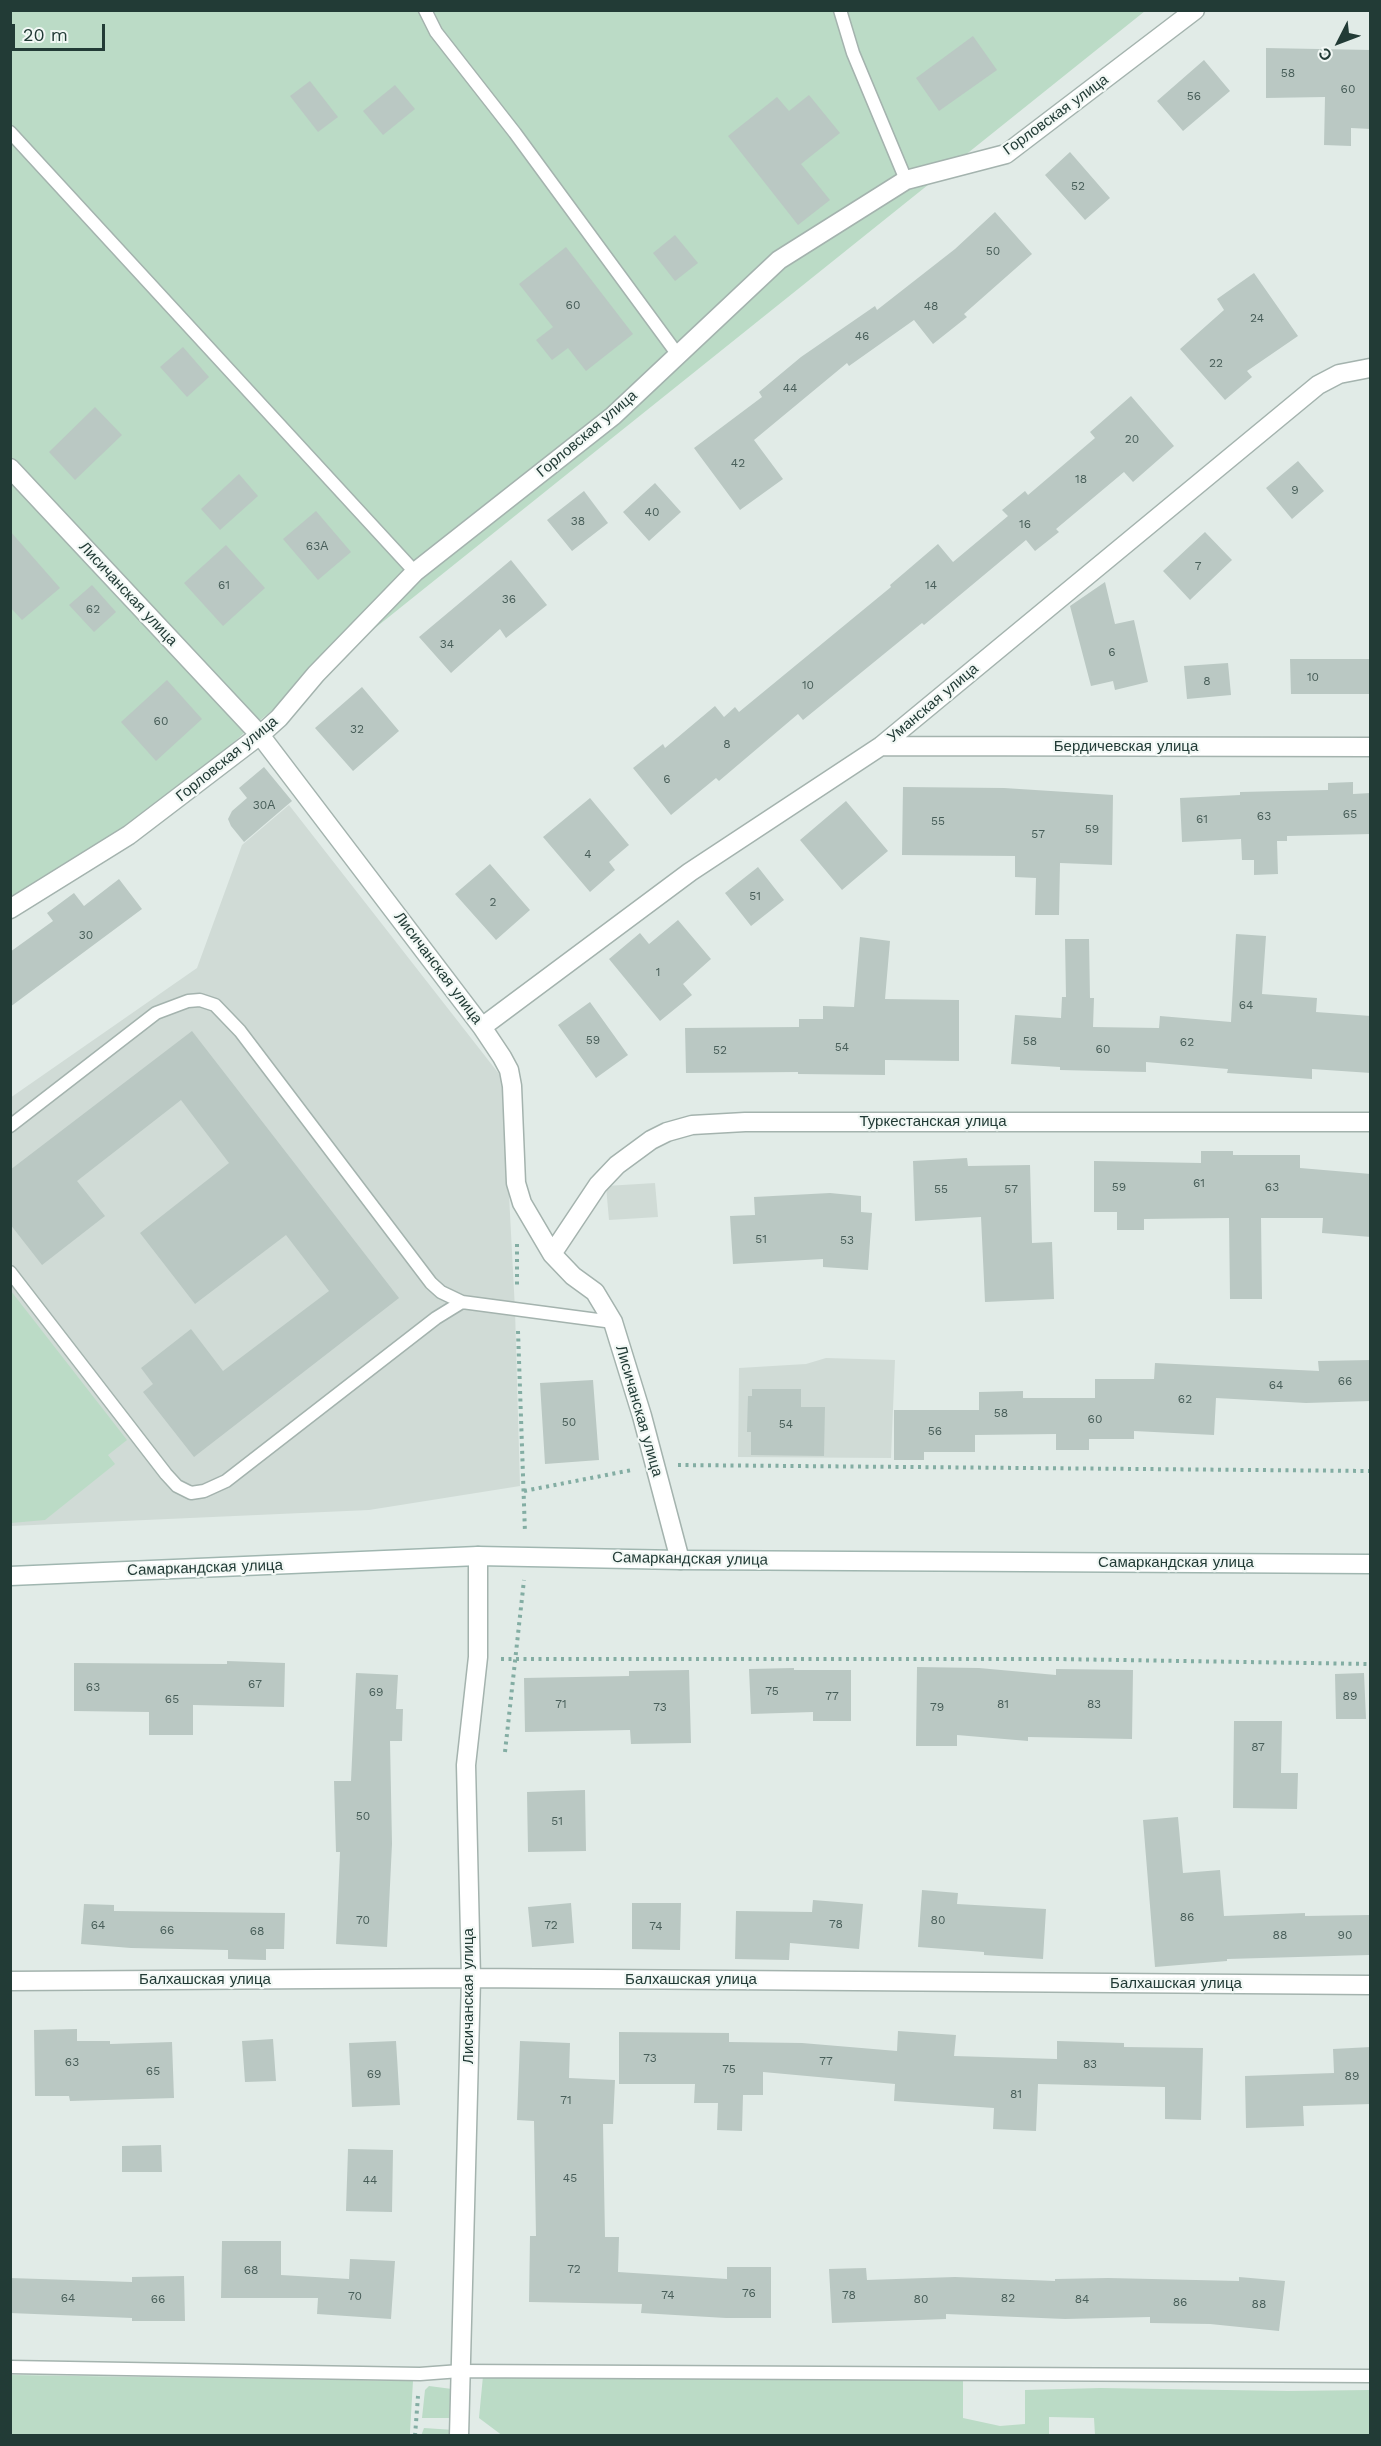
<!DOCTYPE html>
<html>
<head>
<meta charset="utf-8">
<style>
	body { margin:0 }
	#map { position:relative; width:1381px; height:2446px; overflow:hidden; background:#e1ebe7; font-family:"Work Sans",sans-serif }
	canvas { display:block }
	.frame { position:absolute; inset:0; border:12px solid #223b36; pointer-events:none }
	.north { position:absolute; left:1309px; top:12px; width:60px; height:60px; -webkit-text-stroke:4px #f2f8f5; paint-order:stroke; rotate:228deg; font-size:16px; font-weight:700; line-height:24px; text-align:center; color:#223b36 }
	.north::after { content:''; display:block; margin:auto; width:21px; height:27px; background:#223b36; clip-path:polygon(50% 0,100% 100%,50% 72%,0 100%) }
	.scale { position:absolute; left:12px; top:24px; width:93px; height:27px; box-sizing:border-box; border:3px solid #223b36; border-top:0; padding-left:8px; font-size:18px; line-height:21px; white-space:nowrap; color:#223b36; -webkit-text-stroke:4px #f2f8f5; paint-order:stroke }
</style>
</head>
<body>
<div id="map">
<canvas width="1381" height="2446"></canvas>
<div class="frame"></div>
<div class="north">С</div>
<div class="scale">20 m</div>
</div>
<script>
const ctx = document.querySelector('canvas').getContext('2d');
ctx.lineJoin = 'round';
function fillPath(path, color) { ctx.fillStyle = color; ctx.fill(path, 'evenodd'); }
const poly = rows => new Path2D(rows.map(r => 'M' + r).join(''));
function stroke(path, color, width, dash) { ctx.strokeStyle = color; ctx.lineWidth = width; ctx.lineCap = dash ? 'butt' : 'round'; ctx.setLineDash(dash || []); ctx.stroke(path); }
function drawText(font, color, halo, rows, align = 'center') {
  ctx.font = font + ' "Work Sans",sans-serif'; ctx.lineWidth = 4.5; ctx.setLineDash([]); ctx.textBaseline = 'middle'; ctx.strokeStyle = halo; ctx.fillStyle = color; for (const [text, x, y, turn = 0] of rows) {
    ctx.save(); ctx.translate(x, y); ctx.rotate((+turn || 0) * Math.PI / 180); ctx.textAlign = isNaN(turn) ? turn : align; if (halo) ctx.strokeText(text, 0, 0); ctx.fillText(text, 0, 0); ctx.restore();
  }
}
fillPath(poly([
	[289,805,503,1079,515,1310,520,1486,369,1510,11,1526,10,1098,197,968,242,845],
	[655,1183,658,1217,609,1220,606,1186],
	[826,1358,895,1360,891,1458,738,1457,739,1368,806,1364]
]), '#d0dbd6');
fillPath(poly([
	[11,11,1145,11,244,733,220,755,163,803,11,899],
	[11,1291,127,1440,108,1455,115,1464,45,1520,11,1523],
	[11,2375,413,2381,410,2432,410,2436,11,2435],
	[483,2376,821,2377,963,2380,963,2418,1000,2426,1025,2424,1025,2390,1101,2388,1288,2391,1370,2390,1370,2436,1095,2435,1094,2418,1049,2417,1049,2436,503,2436,479,2418],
	[429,2386,452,2389,450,2418,422,2418,425,2390],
	[424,2428,454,2430,451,2435,421,2436]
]), '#bbdbc6');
fillPath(poly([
	[973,36,997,70,939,111,916,78],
	[1266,48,1371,50,1371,129,1351,128,1351,146,1324,145,1325,97,1266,98],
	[1204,60,1230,91,1183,131,1157,101],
	[310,81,338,117,318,132,290,96],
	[395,85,415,109,383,135,363,111],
	[809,95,840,133,801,164,830,200,798,225,728,136,777,97,789,111],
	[1070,152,1110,198,1085,220,1045,175],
	[995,212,1032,254,964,314,967,317,933,344,914,320,849,366,847,363,754,440,783,479,740,510,694,448,762,397,759,392,801,357,875,306,877,310,955,249],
	[675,235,698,263,675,281,653,253],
	[566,247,633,334,586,371,568,348,552,360,536,340,553,327,519,284],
	[1254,273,1298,336,1247,371,1252,377,1225,400,1180,349,1224,310,1217,299],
	[183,347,209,377,187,397,160,367],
	[1131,396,1174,446,1133,482,1124,472,1056,529,1059,532,1035,551,1026,540,924,625,922,623,803,720,798,714,719,781,716,778,671,815,633,768,663,744,665,748,715,706,724,717,735,707,739,712,891,587,890,585,938,544,953,562,1008,516,1002,510,1025,491,1028,495,1095,438,1090,432],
	[95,407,122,435,75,480,49,452],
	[1298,461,1324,491,1292,519,1266,488],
	[239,474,258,496,220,530,201,509],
	[655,483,681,512,649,541,623,512],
	[584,491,608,523,572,551,547,520],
	[316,511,351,552,318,580,283,539],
	[10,531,60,588,22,620,10,607],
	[1205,532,1232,560,1190,600,1163,571],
	[226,545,265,588,223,626,184,583],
	[511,560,547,605,506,638,500,629,451,673,419,637],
	[1105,582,1115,624,1134,620,1148,682,1115,690,1113,681,1091,686,1070,606],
	[92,585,116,612,94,632,69,605],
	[1290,659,1371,659,1371,694,1291,694],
	[1228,663,1231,695,1187,699,1184,666],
	[167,680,202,719,156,761,121,722],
	[362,687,399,731,353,771,315,728],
	[264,767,292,801,244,842,231,826,228,819,232,811,247,798,239,788],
	[1353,782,1353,794,1371,793,1371,834,1287,836,1287,841,1277,841,1278,874,1254,875,1254,860,1242,860,1241,839,1182,842,1180,798,1240,795,1240,792,1328,790,1328,783],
	[903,787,1004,788,1113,795,1112,865,1060,863,1059,915,1035,915,1036,878,1015,877,1015,856,902,855],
	[590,798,629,845,609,862,615,870,590,892,543,837],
	[846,801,888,851,842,890,800,840],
	[490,864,530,910,496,940,455,894],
	[758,867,784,900,751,926,725,893],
	[119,879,142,909,10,1007,10,952,53,921,47,913,74,893,84,906],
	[678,920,711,959,683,984,692,995,660,1021,609,959,640,933,649,944],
	[1236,934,1266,936,1262,994,1317,998,1316,1012,1371,1016,1371,1073,1312,1069,1312,1079,1227,1073,1228,1069,1146,1062,1146,1072,1060,1070,1060,1067,1011,1064,1015,1015,1061,1018,1062,997,1066,997,1065,939,1089,939,1090,998,1094,998,1093,1027,1159,1028,1160,1016,1231,1022],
	[860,937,890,941,885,999,959,1000,959,1061,885,1060,885,1075,798,1074,798,1072,686,1073,685,1028,799,1027,799,1019,823,1019,823,1006,854,1007],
	[590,1002,628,1055,596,1078,558,1025],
	[192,1031,399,1298,194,1457,143,1392,153,1384,141,1368,191,1329,223,1371,329,1291,286,1235,195,1304,140,1233,229,1163,181,1100,77,1181,105,1216,42,1265,10,1224,10,1170],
	[1201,1151,1233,1151,1233,1155,1300,1155,1300,1168,1371,1174,1371,1237,1322,1233,1323,1218,1261,1218,1262,1299,1230,1299,1229,1218,1144,1219,1144,1230,1117,1230,1117,1212,1094,1212,1094,1161,1201,1163],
	[967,1158,968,1166,1030,1165,1032,1243,1052,1242,1054,1299,985,1302,981,1217,915,1221,913,1161],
	[830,1193,861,1196,861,1212,872,1213,868,1270,823,1267,823,1259,733,1264,730,1216,755,1215,754,1197],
	[1371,1360,1371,1401,1306,1403,1216,1398,1214,1435,1134,1431,1134,1439,1089,1439,1089,1450,1056,1450,1056,1434,975,1435,975,1452,924,1452,924,1460,894,1460,894,1410,979,1410,979,1392,1023,1391,1023,1398,1095,1398,1095,1379,1154,1379,1155,1363,1319,1371,1318,1361],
	[593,1380,599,1460,545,1464,540,1383],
	[752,1389,801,1389,801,1407,825,1407,824,1456,751,1455,751,1432,747,1432,748,1396,752,1396],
	[227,1661,285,1663,284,1707,193,1705,193,1735,149,1735,149,1712,74,1711,74,1663,227,1664],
	[917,1667,979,1668,1056,1675,1056,1669,1133,1670,1132,1739,1028,1737,1028,1741,957,1735,957,1746,916,1746],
	[794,1668,794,1670,851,1670,851,1721,813,1721,813,1712,751,1714,749,1669],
	[689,1670,691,1743,631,1744,630,1730,525,1732,524,1678,629,1676,629,1671],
	[356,1673,398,1675,396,1709,403,1709,402,1741,390,1741,392,1844,387,1947,336,1944,340,1852,336,1852,334,1781,351,1781],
	[1364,1673,1366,1719,1336,1719,1335,1674],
	[1234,1721,1282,1721,1281,1773,1298,1773,1297,1809,1233,1808],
	[585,1790,586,1851,528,1852,527,1792],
	[1178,1817,1183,1873,1220,1870,1224,1916,1305,1913,1305,1916,1369,1915,1369,1955,1227,1959,1227,1961,1155,1967,1143,1820],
	[922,1890,958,1893,957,1904,1046,1909,1043,1959,984,1955,984,1952,918,1947],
	[813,1900,863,1904,859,1949,790,1943,789,1960,735,1959,736,1911,812,1912],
	[571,1903,574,1943,532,1947,528,1907],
	[632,1903,681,1903,680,1950,632,1949],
	[84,1904,114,1905,114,1911,285,1913,284,1949,266,1949,266,1960,228,1959,228,1950,131,1948,81,1944],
	[77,2029,77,2041,110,2041,110,2044,172,2042,174,2098,70,2101,69,2096,35,2096,34,2030],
	[898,2031,956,2035,954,2056,1057,2059,1057,2041,1124,2043,1124,2047,1203,2048,1201,2120,1165,2119,1165,2087,1038,2084,1036,2131,993,2129,994,2108,894,2101,895,2084,763,2072,763,2095,743,2095,742,2131,717,2130,718,2103,694,2103,695,2084,619,2084,619,2032,729,2033,729,2042,802,2043,897,2051],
	[273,2039,276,2081,245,2082,242,2041],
	[396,2041,400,2105,352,2107,349,2043],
	[520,2041,570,2043,569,2078,615,2080,613,2124,603,2124,605,2237,619,2237,618,2272,727,2279,727,2267,771,2267,771,2318,726,2318,641,2313,642,2304,529,2302,530,2236,536,2236,534,2121,517,2120],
	[1371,2047,1371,2104,1303,2106,1304,2126,1246,2128,1245,2076,1334,2073,1333,2049],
	[161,2145,162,2172,122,2172,122,2146],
	[348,2149,393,2150,392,2212,346,2211],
	[222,2241,281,2241,281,2275,349,2279,350,2259,395,2261,391,2319,317,2314,318,2298,221,2298],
	[866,2268,867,2280,955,2277,1055,2281,1055,2279,1108,2278,1239,2281,1239,2277,1285,2281,1279,2331,1210,2324,1150,2323,1150,2317,1065,2319,946,2314,946,2319,832,2323,829,2269],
	[184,2276,185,2321,132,2321,132,2318,10,2313,10,2278,132,2282,132,2277]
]), '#bac8c3');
const lane = poly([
	[425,10,436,32,515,133,678,355],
	[840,10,853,53,906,180],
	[10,132,415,572],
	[10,1126,156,1013,188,1001,200,1000,215,1005,240,1031,431,1283,441,1292,462,1302,613,1322],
	[10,1272,166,1474,177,1486,191,1493,204,1491,226,1481,436,1318,462,1302],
	[10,2367,420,2374,460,2371,1370,2376]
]);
const street = poly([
	[10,468,260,735,482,1027,502,1057,509,1070,512,1086,516,1183,522,1203,552,1254,573,1276,595,1292,613,1322,642,1416,680,1560],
	[881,746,1370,747],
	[10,909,129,835,260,735,279,718,316,674,415,572,613,416,779,260,906,180,1006,154,1195,10],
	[482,1027,690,872,881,746,1318,385,1339,374,1370,368],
	[552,1254,598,1185,617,1165,651,1140,667,1132,692,1125,745,1122,1370,1122],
	[10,1981,471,1978,1370,1985],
	[459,2436,471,1978,466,1765,478,1657,478,1556]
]);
const secondary = poly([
	[10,1576,478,1556,680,1560,1370,1564]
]);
stroke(lane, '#a4b3ae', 15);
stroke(street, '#a4b3ae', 21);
stroke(secondary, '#a0b6b0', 21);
stroke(poly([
	[517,1244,517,1287],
	[518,1331,525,1533],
	[678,1465,1370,1471],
	[524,1491,632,1470],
	[501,1659,1057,1659,1370,1664],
	[505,1752,524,1580],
	[415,2436,418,2396]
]), '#83ada3', 4, [3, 4.5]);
stroke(lane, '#fff', 12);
stroke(street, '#fff', 18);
stroke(secondary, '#fff', 18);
drawText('12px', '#485e59', null, [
	["58",1288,73],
	["60",1348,89],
	["56",1194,96],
	["52",1078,186],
	["50",993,251],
	["60",573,305],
	["48",931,306],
	["24",1257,318],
	["46",862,336],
	["22",1216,363],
	["44",790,388],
	["20",1132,439],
	["42",738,463],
	["18",1081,479],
	["9",1295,490],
	["40",652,512],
	["38",578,521],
	["16",1025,524],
	["63А",317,546],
	["7",1198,566],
	["61",224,585],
	["14",931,585],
	["36",509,599],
	["62",93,609],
	["34",447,644],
	["6",1112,652],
	["10",1313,677],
	["8",1207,681],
	["10",808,685],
	["60",161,721],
	["32",357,729],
	["8",727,744],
	["6",667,779],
	["30А",264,805],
	["65",1350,814],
	["63",1264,816],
	["61",1202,819],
	["55",938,821],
	["59",1092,829],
	["57",1038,834],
	["4",588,854],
	["51",755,896],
	["2",493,902],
	["30",86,935],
	["1",658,972],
	["64",1246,1005],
	["59",593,1040],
	["58",1030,1041],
	["62",1187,1042],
	["54",842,1047],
	["60",1103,1049],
	["52",720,1050],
	["61",1199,1183],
	["59",1119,1187],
	["63",1272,1187],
	["55",941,1189],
	["57",1011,1189],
	["51",761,1239],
	["53",847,1240],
	["66",1345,1381],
	["64",1276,1385],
	["62",1185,1399],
	["58",1001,1413],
	["60",1095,1419],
	["50",569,1422],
	["54",786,1424],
	["56",935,1431],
	["67",255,1684],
	["63",93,1687],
	["75",772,1691],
	["69",376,1692],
	["77",832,1696],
	["89",1350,1696],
	["65",172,1699],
	["71",561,1704],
	["81",1003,1704],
	["83",1094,1704],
	["73",660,1707],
	["79",937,1707],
	["87",1258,1747],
	["50",363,1816],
	["51",557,1821],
	["86",1187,1917],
	["70",363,1920],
	["80",938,1920],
	["78",836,1924],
	["64",98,1925],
	["72",551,1925],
	["74",656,1926],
	["66",167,1930],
	["68",257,1931],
	["88",1280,1935],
	["90",1345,1935],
	["73",650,2058],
	["77",826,2061],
	["63",72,2062],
	["83",1090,2064],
	["75",729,2069],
	["65",153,2071],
	["69",374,2074],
	["89",1352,2076],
	["81",1016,2094],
	["71",566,2100],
	["45",570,2178],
	["44",370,2180],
	["72",574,2269],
	["68",251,2270],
	["76",749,2293],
	["74",668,2295],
	["78",849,2295],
	["70",355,2296],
	["64",68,2298],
	["82",1008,2298],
	["66",158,2299],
	["80",921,2299],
	["84",1082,2299],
	["86",1180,2302],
	["88",1259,2304]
]);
drawText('15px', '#223b36', '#f2f8f5', [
	["Горловская улица",1056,115,-36],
	["Горловская улица",587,434,-40],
	["Лисичанская улица",128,594,47],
	["Уманская улица",933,703,-40],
	["Бердичевская улица",1126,747],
	["Горловская улица",227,759,-39],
	["Лисичанская улица",438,968,53],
	["Туркестанская улица",933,1122],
	["Лисичанская улица",639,1411,74],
	["Самаркандская улица",690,1559,1],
	["Самаркандская улица",1176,1563],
	["Самаркандская улица",205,1568,-2],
	["Балхашская улица",205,1980],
	["Балхашская улица",691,1980],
	["Балхашская улица",1176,1984],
	["Лисичанская улица",469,1996,-90]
]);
</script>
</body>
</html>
